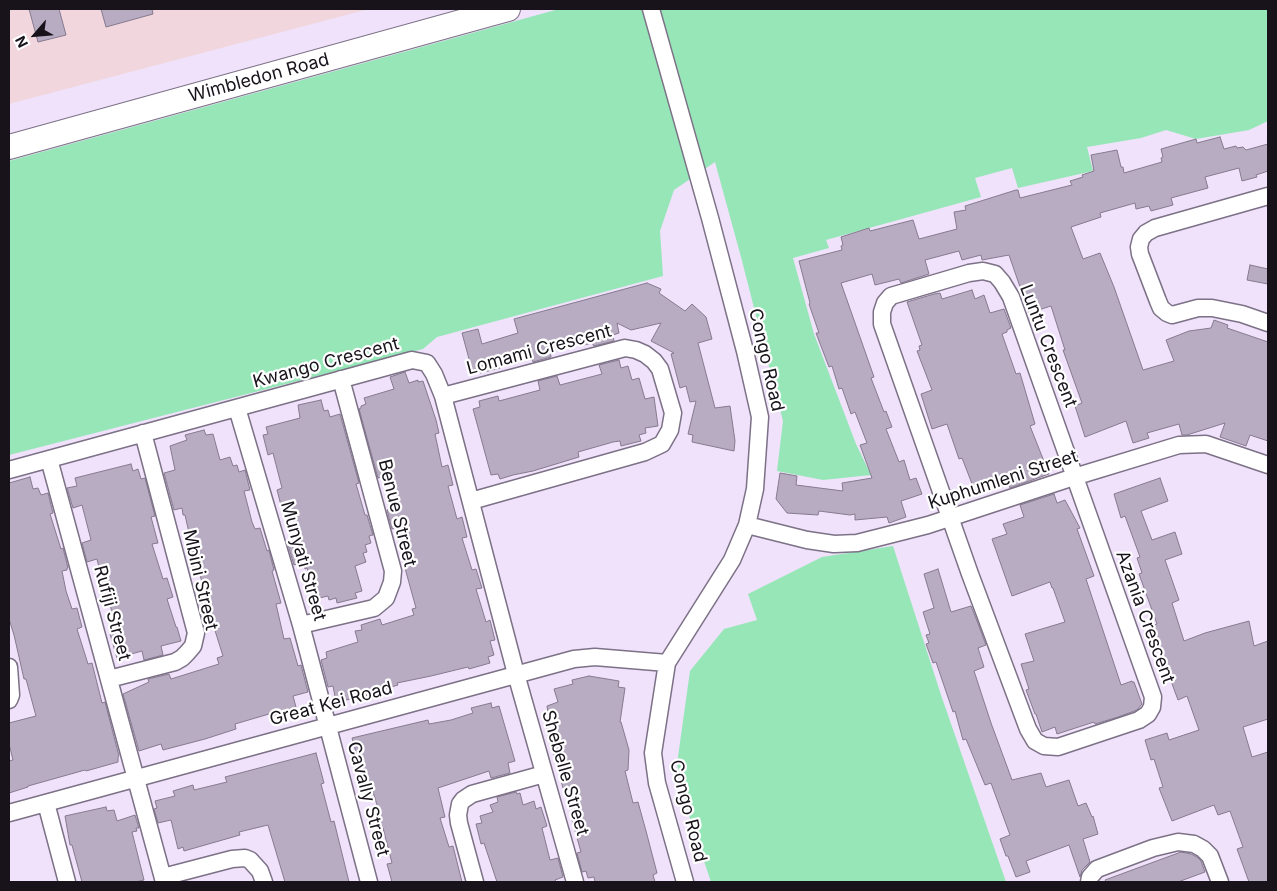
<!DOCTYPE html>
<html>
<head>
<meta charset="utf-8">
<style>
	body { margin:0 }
	#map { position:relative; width:1277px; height:891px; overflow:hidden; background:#efe2fa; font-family:Inter,sans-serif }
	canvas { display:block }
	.frame { position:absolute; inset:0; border:10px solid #18131b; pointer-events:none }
	.north { position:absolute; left:10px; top:10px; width:50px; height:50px; -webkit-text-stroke:4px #fff; paint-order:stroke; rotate:243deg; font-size:14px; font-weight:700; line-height:20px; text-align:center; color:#18131b }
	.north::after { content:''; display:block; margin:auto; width:18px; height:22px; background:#18131b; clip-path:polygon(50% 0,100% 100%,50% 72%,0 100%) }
</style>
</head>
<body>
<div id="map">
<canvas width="1277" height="891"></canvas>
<div class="frame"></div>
<div class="north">N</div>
</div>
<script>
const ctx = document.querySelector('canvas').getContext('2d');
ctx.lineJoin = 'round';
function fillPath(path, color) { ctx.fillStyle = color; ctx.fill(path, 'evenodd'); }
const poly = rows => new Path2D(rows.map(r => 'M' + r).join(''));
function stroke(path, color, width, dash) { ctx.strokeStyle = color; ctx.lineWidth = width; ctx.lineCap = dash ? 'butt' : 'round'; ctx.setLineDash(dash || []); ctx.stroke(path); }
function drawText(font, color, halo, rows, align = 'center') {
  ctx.font = font + ' Inter,sans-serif'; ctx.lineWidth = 4.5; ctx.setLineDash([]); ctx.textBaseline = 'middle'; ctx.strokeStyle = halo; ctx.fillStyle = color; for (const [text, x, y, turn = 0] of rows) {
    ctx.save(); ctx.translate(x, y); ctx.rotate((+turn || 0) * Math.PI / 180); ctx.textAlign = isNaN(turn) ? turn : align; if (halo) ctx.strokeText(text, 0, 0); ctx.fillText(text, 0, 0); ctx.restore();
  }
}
fillPath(poly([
	[9,9,369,9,9,104]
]), '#f1d7dd');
fillPath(poly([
	[559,9,1268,9,1268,121,1249,130,1196,139,1166,130,1141,138,1087,147,1093,171,1018,188,1012,168,975,178,981,197,826,240,829,248,793,258,814,334,856,444,871,475,823,480,777,471,783,421,741,257,715,162,674,190,660,231,663,276,437,337,423,349,9,455,9,161],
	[893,546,941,695,1006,882,711,882,704,861,696,844,677,764,690,671,724,629,757,620,748,594,822,557]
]), '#96e6b8');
const building = poly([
	[29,9,59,9,66,35,38,42,29,9],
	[101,9,152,9,153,14,106,27,101,9],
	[1220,137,1224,149,1236,146,1237,148,1243,147,1246,150,1268,144,1268,171,1256,175,1257,177,1242,181,1239,168,1205,177,1208,188,1171,198,1173,205,1151,211,1149,206,1136,209,1135,203,1100,213,1101,217,1071,227,1083,259,1100,253,1114,287,1143,370,1174,361,1166,340,1189,331,1211,328,1214,320,1228,325,1227,328,1268,342,1268,441,1250,435,1246,446,1220,437,1225,423,1187,435,1182,435,1179,424,1147,433,1149,438,1133,443,1126,421,1085,437,1075,406,1082,403,1063,350,1065,350,1051,306,1029,313,1009,255,982,260,981,255,962,260,959,251,925,260,929,274,901,283,899,279,875,285,872,274,841,283,874,377,871,378,884,412,886,411,892,427,886,429,899,462,904,460,910,480,916,478,922,494,901,501,906,517,889,523,887,517,855,520,855,514,850,515,819,511,818,515,787,513,776,499,780,473,797,476,796,485,843,491,842,483,872,478,860,445,867,443,855,412,851,414,842,388,839,389,832,366,829,367,816,333,819,333,809,304,810,303,799,261,842,250,841,246,843,245,841,237,869,228,870,231,913,220,919,239,957,229,954,212,966,210,965,206,1016,190,1018,190,1020,198,1072,185,1070,181,1083,177,1082,175,1094,171,1091,155,1117,150,1121,167,1123,167,1124,173,1162,162,1161,158,1163,157,1161,149,1196,139,1197,143,1220,137],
	[1250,265,1268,269,1268,284,1247,280,1250,265],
	[647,283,661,289,659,293,685,311,692,304,706,317,712,339,698,343,715,408,730,406,735,441,734,451,692,442,693,435,688,434,696,401,690,402,686,386,680,388,671,354,674,353,651,341,661,323,631,330,617,323,619,333,613,335,614,341,594,346,592,343,584,345,583,339,550,349,551,357,533,362,531,354,498,362,500,368,480,373,479,368,472,370,462,333,478,329,482,344,518,333,514,319,647,283],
	[972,290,975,299,984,295,990,313,1004,309,1011,328,1007,330,1007,332,1002,334,1016,374,1020,373,1035,424,1030,426,1049,474,1010,488,1009,484,989,491,988,489,976,494,962,458,959,459,947,424,932,429,921,394,932,390,917,351,920,350,919,346,922,345,907,302,934,294,940,293,942,299,972,290],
	[619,360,621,368,628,366,632,380,639,378,645,399,654,397,658,426,645,428,646,433,639,435,641,441,621,446,620,441,613,442,578,452,579,457,533,471,513,475,500,479,498,474,491,475,473,409,480,407,479,401,498,396,499,401,540,390,538,381,557,376,560,385,602,374,599,365,619,360],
	[405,372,409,383,418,380,418,382,423,381,436,420,439,433,435,434,442,467,448,465,453,485,448,486,457,519,462,517,467,537,462,538,472,570,476,569,482,588,476,589,486,622,490,620,495,640,490,641,494,655,488,657,490,663,469,669,468,667,431,676,397,683,398,685,371,693,372,694,351,699,336,702,333,686,328,687,321,660,327,658,326,652,358,642,355,631,362,630,361,625,380,619,382,625,414,615,412,609,416,608,403,561,409,559,400,527,392,529,387,510,394,507,385,476,378,478,359,409,361,408,361,406,366,404,364,398,394,389,390,377,405,372],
	[321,400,324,411,328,410,330,417,340,414,359,483,356,484,365,515,367,515,373,535,369,536,371,543,365,545,367,552,363,553,366,562,355,566,362,591,355,593,357,598,337,603,336,598,329,600,328,596,315,599,307,568,305,569,303,562,294,565,288,545,297,543,288,507,282,509,277,490,282,488,273,453,268,455,263,435,268,434,266,427,300,418,298,405,321,400],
	[204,430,206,435,213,434,220,460,230,457,233,466,237,465,239,472,245,470,250,490,244,491,252,522,255,529,260,528,267,551,269,550,274,570,272,571,281,603,276,604,284,639,290,638,298,666,301,665,308,692,293,696,296,707,289,709,290,715,271,720,269,714,235,724,236,729,205,739,163,750,161,744,139,751,123,694,149,682,148,679,169,674,171,679,219,664,217,658,223,656,212,621,207,623,202,603,208,602,197,565,192,567,187,547,192,546,185,515,183,515,182,508,174,510,164,473,175,470,170,446,187,440,185,435,204,430],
	[131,464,133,471,138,469,141,479,145,478,155,516,151,517,158,543,152,544,163,579,167,578,173,597,167,599,176,627,177,627,181,641,161,646,163,655,144,660,142,651,117,658,110,634,117,632,109,601,107,601,97,559,87,562,82,543,91,540,82,505,73,508,67,488,77,486,75,478,131,464],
	[30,477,33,489,38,488,41,495,48,493,53,513,50,514,61,549,63,548,68,568,67,568,67,570,62,571,66,591,72,609,77,608,82,627,77,629,88,664,92,663,102,703,105,702,119,756,118,757,118,762,86,771,85,770,28,786,28,787,9,793,9,761,13,760,9,744,9,723,36,716,26,679,24,679,14,635,9,619,9,483,30,477],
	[1160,478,1168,501,1141,511,1152,540,1175,532,1182,554,1165,560,1179,600,1172,603,1184,641,1205,633,1249,621,1254,646,1268,641,1268,719,1243,727,1252,757,1268,752,1268,882,1249,882,1237,849,1243,847,1230,811,1218,815,1214,805,1172,821,1159,788,1163,787,1154,759,1151,760,1145,740,1167,733,1169,740,1199,730,1187,696,1178,700,1164,662,1152,626,1157,624,1139,574,1142,573,1137,558,1140,557,1125,516,1121,518,1114,494,1160,478],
	[1054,494,1057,503,1065,500,1080,528,1077,529,1094,576,1086,579,1121,685,1132,681,1132,682,1134,682,1142,704,1137,710,1118,717,1095,724,1094,722,1057,734,1055,727,1042,732,1036,714,1035,714,1026,690,1029,689,1021,664,1034,661,1025,634,1065,622,1053,588,1052,588,1050,582,1012,596,992,539,1007,534,1003,524,1024,517,1020,505,1054,494],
	[938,569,951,612,971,606,977,621,986,645,978,648,984,667,974,671,991,723,1012,780,1041,773,1046,787,1069,780,1078,806,1086,803,1092,817,1093,816,1098,834,1083,839,1090,862,1082,870,1080,877,1069,845,1026,861,1030,872,1016,877,1008,856,1006,856,1000,839,1010,835,991,783,985,785,966,739,963,740,955,711,953,712,936,662,933,663,926,644,929,643,926,635,930,634,923,612,934,608,924,574,938,569],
	[589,676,619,681,618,687,625,688,620,722,621,722,629,750,628,770,625,771,633,803,638,802,646,831,657,873,653,875,655,882,595,882,594,877,588,878,586,871,582,872,577,853,581,852,572,820,577,818,569,786,563,788,553,751,552,751,543,714,548,713,547,706,558,702,554,689,573,684,572,680,589,676],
	[491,703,492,708,499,706,515,761,508,763,510,773,491,778,489,771,438,788,445,817,440,818,449,847,453,846,462,882,392,882,387,864,392,863,383,828,378,829,373,809,378,808,368,776,363,777,352,738,428,720,429,724,451,720,473,713,471,708,491,703],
	[316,753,324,783,321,784,331,822,334,821,349,882,285,882,268,825,239,832,240,835,184,851,183,847,178,849,171,820,158,823,154,809,157,808,155,801,175,796,173,791,193,785,194,790,227,782,225,777,316,753],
	[516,792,517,794,520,793,523,805,534,801,536,809,541,807,547,826,542,828,550,860,558,858,563,877,555,880,556,882,497,882,484,843,481,844,476,824,482,823,480,816,493,812,490,805,498,802,497,797,516,792],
	[106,807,107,811,114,810,117,821,135,815,139,828,136,828,137,831,132,832,144,880,135,882,82,882,72,845,70,845,65,816,106,807],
	[1181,852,1191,854,1197,857,1201,861,1205,872,1178,882,1106,882,1105,880,1181,852]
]);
fillPath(building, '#b8acc2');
stroke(building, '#867a8f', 1);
const street = poly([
	[651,9,710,218,745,351,760,417,755,489,747,525,732,560,667,663,653,753,657,783,685,882],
	[1268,196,1155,228,1146,233,1141,239,1139,247,1140,254,1158,301,1161,308,1167,313,1172,315,1198,308,1212,308,1242,314,1268,323],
	[983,271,995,274,1002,282,1011,297,1153,697,1152,707,1148,714,1139,720,1058,747,1044,746,1035,741,1028,729,970,574,882,324,882,312,885,303,891,296,969,273,983,271],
	[443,396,625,348,636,350,645,354,654,361,660,369,673,413,670,430,662,444,645,452,471,501],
	[237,408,301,625,369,882],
	[49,459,164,882],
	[9,470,412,360,427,363,434,374,443,396,516,674,575,882],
	[747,525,807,540,834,544,857,543,928,525,1074,477,1179,445,1206,444,1268,465],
	[301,625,374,608,386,598,392,582,393,571,341,379],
	[9,667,11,695,9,700],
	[109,679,175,662,182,658,187,653,193,646,196,633,143,433],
	[46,803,67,882],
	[9,813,574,659,595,657,667,663],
	[163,877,232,859,245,858,250,860,260,871,264,882],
	[475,882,459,823,458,815,460,804,463,800,472,794,544,774],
	[1089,882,1090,877,1097,869,1153,848,1178,842,1194,844,1203,849,1210,856,1220,882]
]);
const secondary = poly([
	[9,147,508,9]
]);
stroke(street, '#7c7186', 19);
stroke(secondary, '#7c7186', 26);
stroke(street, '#fff', 16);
stroke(secondary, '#fff', 24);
drawText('18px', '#18131b', '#fff', [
	["Wimbledon Road",259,78,-15],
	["Luntu Crescent",1048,346,69],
	["Lomami Crescent",539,350,-15],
	["Congo Road",766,360,77],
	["Kwango Crescent",326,363,-15],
	["Kuphumleni Street",1003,480,-18],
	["Benue Street",397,513,76],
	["Munyati Street",303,561,74],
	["Mbini Street",200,580,77],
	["Rufiji Street",112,613,75],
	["Azania Crescent",1145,617,70],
	["Great Kei Road",331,704,-15],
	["Shebelle Street",565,773,74],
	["Cavally Street",368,799,75],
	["Congo Road",688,811,76]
]);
</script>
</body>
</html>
